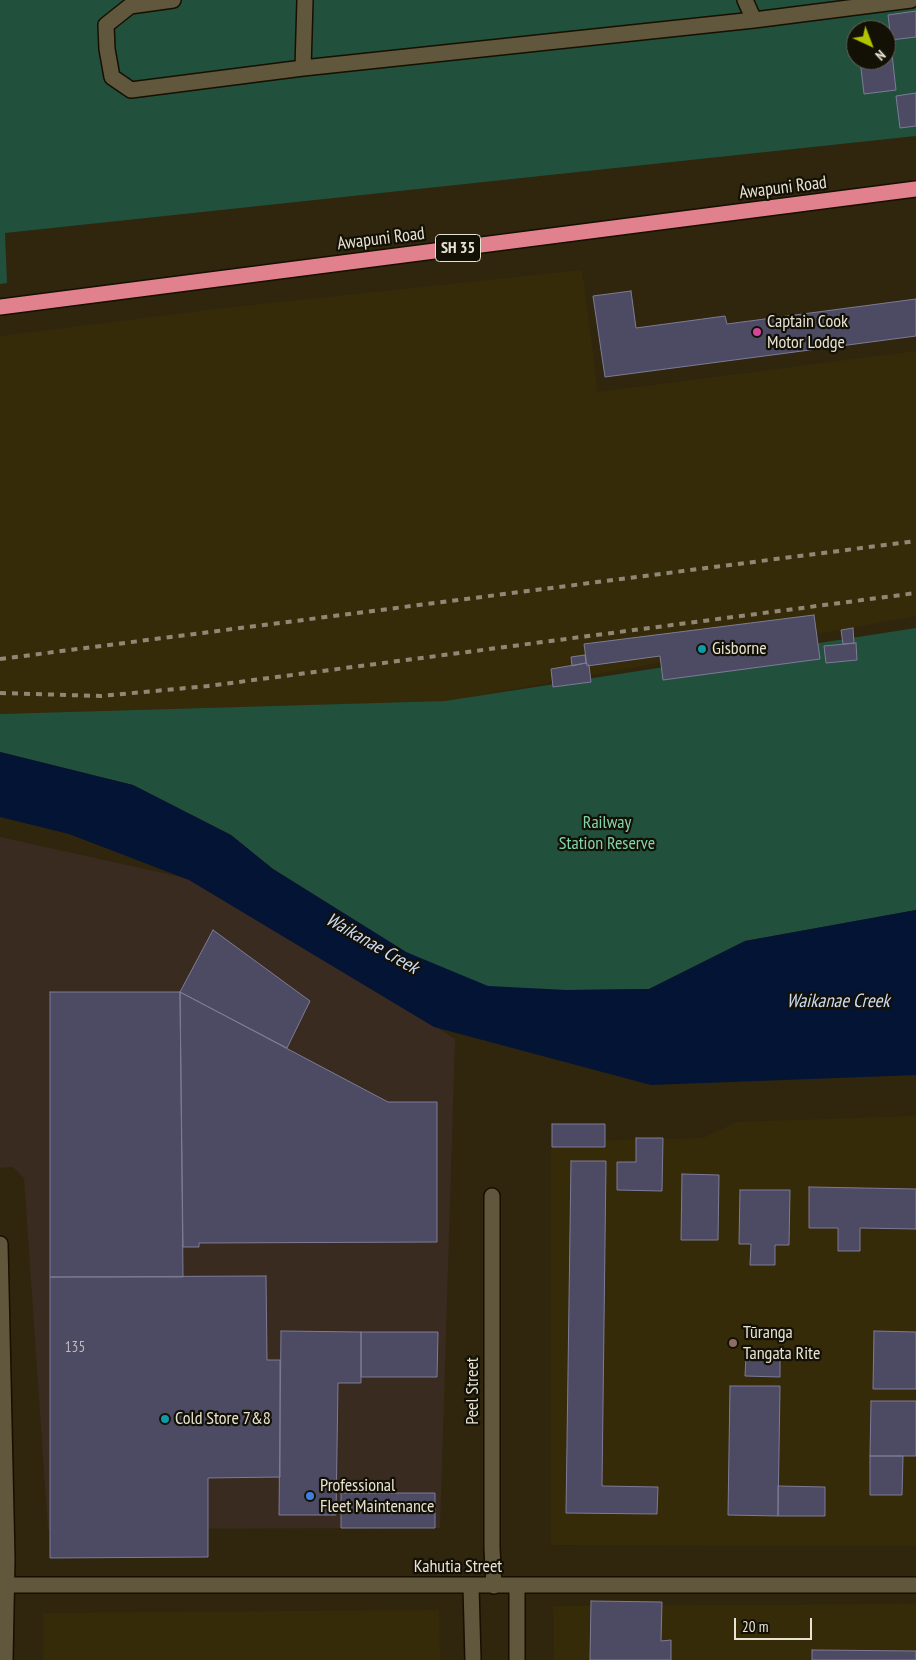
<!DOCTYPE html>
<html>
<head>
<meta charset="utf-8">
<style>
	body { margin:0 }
	#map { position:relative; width:916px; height:1660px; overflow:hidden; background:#2f260d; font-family:"PT Sans Narrow",sans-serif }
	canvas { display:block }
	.north { position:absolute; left:846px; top:20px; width:50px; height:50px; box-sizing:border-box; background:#131006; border:1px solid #686458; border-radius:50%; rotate:137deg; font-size:14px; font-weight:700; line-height:20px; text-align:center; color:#e8e2d3 }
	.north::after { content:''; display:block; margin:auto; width:18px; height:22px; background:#b0c500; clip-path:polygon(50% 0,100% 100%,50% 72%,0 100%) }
	.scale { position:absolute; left:734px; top:1618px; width:78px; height:22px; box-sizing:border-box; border:2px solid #e8e2d3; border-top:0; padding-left:6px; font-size:15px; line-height:18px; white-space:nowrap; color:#e8e2d3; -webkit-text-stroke:4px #131006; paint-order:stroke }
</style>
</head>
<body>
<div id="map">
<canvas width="916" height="1660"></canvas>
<div class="north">N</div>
<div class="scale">20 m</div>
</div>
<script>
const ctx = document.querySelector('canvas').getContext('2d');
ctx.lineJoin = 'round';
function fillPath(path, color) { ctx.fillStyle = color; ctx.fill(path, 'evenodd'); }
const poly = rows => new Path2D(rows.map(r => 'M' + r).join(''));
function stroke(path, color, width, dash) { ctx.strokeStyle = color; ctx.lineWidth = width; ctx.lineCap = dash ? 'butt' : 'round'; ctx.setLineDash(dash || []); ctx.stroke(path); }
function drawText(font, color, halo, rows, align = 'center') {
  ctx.font = font + ' "PT Sans Narrow",sans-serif'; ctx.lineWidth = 4.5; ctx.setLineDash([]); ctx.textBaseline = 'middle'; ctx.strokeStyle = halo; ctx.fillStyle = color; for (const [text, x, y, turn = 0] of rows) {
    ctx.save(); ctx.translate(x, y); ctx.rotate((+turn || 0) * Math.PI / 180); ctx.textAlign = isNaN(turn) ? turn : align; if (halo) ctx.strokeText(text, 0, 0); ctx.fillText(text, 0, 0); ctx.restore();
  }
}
fillPath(poly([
	[582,270,598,392,916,351,916,616,449,701,0,714,0,336,224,308],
	[916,1116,916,1546,551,1545,551,1142,703,1138,737,1122],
	[916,1604,916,1660,554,1660,553,1606],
	[439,1610,440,1660,43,1660,43,1613]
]), '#362b09');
fillPath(poly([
	[0,837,217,885,455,1039,440,1528,48,1529,24,1178,13,1167,0,1168]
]), '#3a2b20');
fillPath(poly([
	[0,0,916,0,916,136,5,233,7,283,0,284],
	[856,30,886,30,886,60,856,60],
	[916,628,916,910,745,941,649,989,481,991,406,952,273,869,231,835,133,785,0,752,0,714,445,701]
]), '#21513c');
fillPath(poly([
	[0,752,133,785,231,835,273,869,406,952,488,986,567,990,649,989,745,941,916,910,916,1075,651,1085,434,1027,189,880,69,834,0,817]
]), '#041435');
const building = poly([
	[916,11,916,37,891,40,888,15,916,11],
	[891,45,896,90,864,94,860,60,886,60,886,46,891,45],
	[916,93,916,126,900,128,896,96,916,93],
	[631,291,636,328,725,316,727,324,916,299,916,336,605,377,593,296,631,291],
	[814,615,820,659,663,680,660,656,587,666,584,644,814,615],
	[853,628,854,643,843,644,841,630,853,628],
	[856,643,857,660,826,663,824,646,856,643],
	[585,655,586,663,572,666,571,657,585,655],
	[586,663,589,665,591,682,553,687,551,669,586,663],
	[213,930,310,1001,287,1048,180,992,213,930],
	[50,992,180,992,183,1277,50,1277,50,992],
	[180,992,388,1102,437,1102,437,1242,199,1243,199,1247,183,1247,180,992],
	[552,1124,605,1124,605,1147,552,1147,552,1124],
	[636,1138,663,1138,662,1191,617,1190,617,1162,636,1162,636,1138],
	[571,1161,606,1161,602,1486,658,1487,657,1514,566,1513,571,1161],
	[682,1174,719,1175,718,1240,681,1240,682,1174],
	[809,1187,916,1189,916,1229,860,1228,860,1251,838,1251,838,1228,809,1228,809,1187],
	[740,1190,790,1190,789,1245,775,1245,775,1265,750,1265,751,1244,739,1244,740,1190],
	[266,1276,267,1360,280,1360,280,1477,208,1478,208,1557,50,1558,50,1277,266,1276],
	[281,1331,361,1332,361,1383,338,1383,336,1515,279,1515,281,1331],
	[874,1331,916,1332,916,1389,873,1389,874,1331],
	[361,1332,438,1332,437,1377,361,1377,361,1332],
	[746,1356,780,1356,780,1377,745,1376,746,1356],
	[730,1386,780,1386,778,1516,728,1515,730,1386],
	[871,1401,916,1401,916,1456,870,1456,871,1401],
	[870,1456,903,1456,902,1495,870,1495,870,1456],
	[778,1486,825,1487,825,1516,778,1516,778,1486],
	[341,1493,435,1493,435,1528,341,1528,341,1493],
	[591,1601,662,1602,661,1641,671,1640,671,1660,590,1660,591,1601],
	[812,1650,916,1651,916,1660,812,1660,812,1650]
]);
fillPath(building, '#4d4a64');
stroke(building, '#7d7b97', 1);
const lane = poly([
	[173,0,130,6,106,25,107,49,112,77,131,90,303,68,754,20,911,0],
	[745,0,754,20],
	[303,68,305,0]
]);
const street = poly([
	[492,1196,492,1548,494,1586],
	[0,1244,7,1559,5,1660],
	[0,1585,916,1585],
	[517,1585,517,1660],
	[471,1586,473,1660]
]);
const highway = poly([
	[0,307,916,189]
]);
stroke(lane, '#170f00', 18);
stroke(street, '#170f00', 18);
stroke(highway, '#170f00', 18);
stroke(lane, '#60573c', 15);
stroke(street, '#60573c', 15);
stroke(highway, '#e1818e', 15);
stroke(poly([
	[0,659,916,541],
	[0,693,101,696,208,686,916,593]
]), '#908875', 4, [6, 6]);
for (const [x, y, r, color] of [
	[757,332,5,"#d1479c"],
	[702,649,5,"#0f9aa8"],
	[733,1343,5,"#8d6e63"],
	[165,1419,5,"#0f9aa8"],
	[310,1496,5,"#3f7fe0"]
]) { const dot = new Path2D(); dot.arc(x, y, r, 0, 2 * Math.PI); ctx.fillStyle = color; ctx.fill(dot); stroke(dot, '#131006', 2); }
drawText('15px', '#c1bcb7', null, [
	["135",75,1348]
]);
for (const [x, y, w] of [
	[458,248,45]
]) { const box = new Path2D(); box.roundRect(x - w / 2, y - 13.5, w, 27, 4); ctx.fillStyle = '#131006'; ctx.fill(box); stroke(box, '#e8e2d3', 1); }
drawText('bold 16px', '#e8e2d3', null, [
	["SH 35",458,248]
]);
drawText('18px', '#e8e2d3', '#131006', [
	["Awapuni Road",783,188,-7],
	["Awapuni Road",381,239,-7],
	["Peel Street",473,1391,-90],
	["Kahutia Street",458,1567]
]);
drawText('18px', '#e8e2d3', '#131006', [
	["Captain Cook",767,322],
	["Motor Lodge",767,343],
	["Gisborne",712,649],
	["Tūranga",743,1333],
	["Tangata Rite",743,1354],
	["Cold Store 7&8",175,1419],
	["Professional",320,1486],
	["Fleet Maintenance",320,1507]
], 'left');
drawText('18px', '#82d5ad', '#131006', [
	["Railway",607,823],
	["Station Reserve",607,844]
]);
drawText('italic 19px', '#cbdaf4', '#131006', [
	["Waikanae Creek",372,944,30],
	["Waikanae Creek",838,1002]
]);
</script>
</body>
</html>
